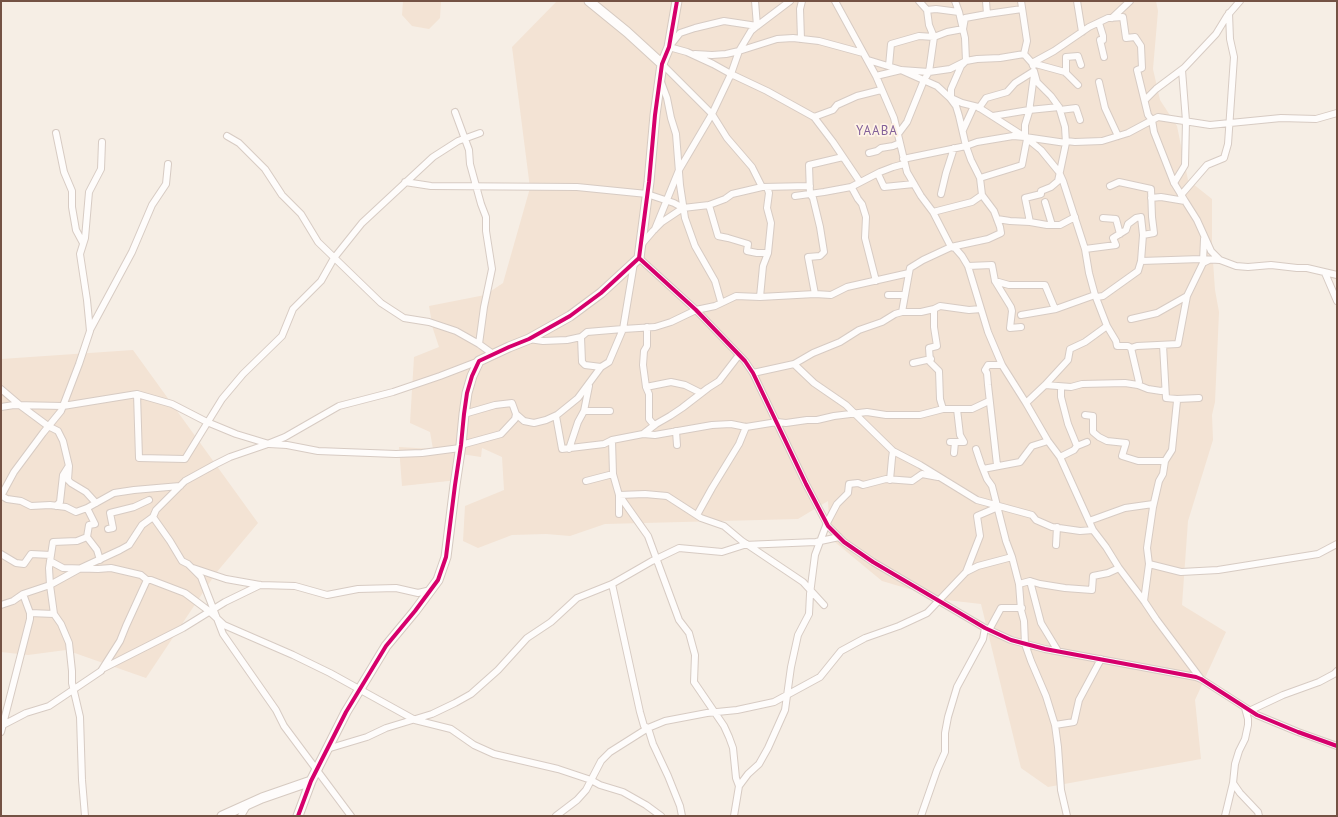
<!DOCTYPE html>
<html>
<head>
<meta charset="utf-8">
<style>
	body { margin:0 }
	#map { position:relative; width:1338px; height:817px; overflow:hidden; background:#f6eee5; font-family:"PT Sans",sans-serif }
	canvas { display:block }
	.frame { position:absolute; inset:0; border:2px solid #745244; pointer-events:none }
</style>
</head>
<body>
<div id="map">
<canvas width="1338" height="817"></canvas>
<div class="frame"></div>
</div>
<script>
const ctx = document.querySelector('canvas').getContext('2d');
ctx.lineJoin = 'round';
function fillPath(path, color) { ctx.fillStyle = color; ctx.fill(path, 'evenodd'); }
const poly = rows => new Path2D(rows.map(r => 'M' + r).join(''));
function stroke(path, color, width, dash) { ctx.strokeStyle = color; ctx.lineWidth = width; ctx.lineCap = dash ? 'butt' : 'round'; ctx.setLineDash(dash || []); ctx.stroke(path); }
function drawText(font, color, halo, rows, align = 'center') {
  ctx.font = font + ' "PT Sans",sans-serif'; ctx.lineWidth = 3.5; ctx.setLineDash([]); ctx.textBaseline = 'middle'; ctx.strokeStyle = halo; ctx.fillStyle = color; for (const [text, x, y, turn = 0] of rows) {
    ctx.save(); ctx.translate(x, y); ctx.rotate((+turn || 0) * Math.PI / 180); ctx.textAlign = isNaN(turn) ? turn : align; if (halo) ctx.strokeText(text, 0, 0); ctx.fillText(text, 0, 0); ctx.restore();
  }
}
fillPath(poly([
	[403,1,441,1,440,18,429,29,412,26,402,15],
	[557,1,1156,1,1158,11,1153,69,1160,100,1177,126,1188,180,1212,199,1212,247,1215,290,1219,312,1215,402,1212,415,1213,440,1188,521,1182,605,1226,632,1195,700,1201,759,1048,787,1021,768,981,604,946,600,882,581,830,538,828,501,798,519,605,524,570,536,546,534,512,535,478,548,463,541,465,506,504,490,502,457,482,448,481,457,461,454,458,480,402,486,399,447,433,449,430,432,410,423,414,357,439,347,433,329,429,306,485,295,503,283,530,188,512,47],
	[133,350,258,523,216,573,146,678,66,650,28,655,1,652,1,359]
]), '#f3e3d4');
const street = poly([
	[755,1,757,26],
	[835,1,876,76,894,118,907,172,921,196,933,212,951,247,955,248,962,256,968,266,988,332,1002,365,1026,403,1048,441,1060,457,1093,530,1106,547,1119,568,1144,601,1156,619,1201,679],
	[1021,1,1027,41,1024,54],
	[1077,1,1082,32],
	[927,10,936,9,959,12],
	[987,14,1022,9],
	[1112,18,1130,1],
	[1099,23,1103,36,1103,40,1100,40,1104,57],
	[757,26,724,21,695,28,680,33,669,47,687,52,713,64,731,74,767,91,814,117,833,142,860,182],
	[801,39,800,9,802,1],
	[695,54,712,55,726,54,739,51,777,39,793,38,819,41,863,53],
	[868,60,901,70,929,72,950,69,966,61,977,59,1000,58,1024,54,1032,63,1033,66],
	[1032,63,1054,51,1089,27,1108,18,1123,17,1126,38,1135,37,1141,46,1142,68,1137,70,1148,115,1152,120,1154,132,1174,183,1185,201],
	[1032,63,1065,72,1078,85],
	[662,64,712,114,727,138,752,167,762,187],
	[889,66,891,44,919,36,934,37,947,32,963,29,965,18,987,14,986,1],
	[1066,73,1066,57,1078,56,1081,65],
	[661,82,667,98,671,118,676,134,680,185,685,218,695,246,715,281,721,302],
	[1099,82,1105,108,1118,136],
	[951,98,962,103,978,107,1025,137,1041,150,1059,172,1063,181,1085,249,1089,273,1095,295,1107,326,1116,341,1117,346,1128,346,1131,348,1137,346,1178,344,1187,296,1203,263,1209,260],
	[952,98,951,97,951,89,961,66,966,61,965,38,959,12,955,1],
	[1145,100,1156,89,1184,68,1216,34,1227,16,1240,1],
	[979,108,986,98,1007,92,1015,83,1034,71,1037,82,1051,96,1059,107,1065,127,1066,143,1058,181,1051,187,1041,191,1041,194,1025,198,1030,222],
	[1060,110,1076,108,1080,120],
	[455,112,469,150,470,164,481,204,486,217,486,231,492,269,484,307,479,344],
	[993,116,1029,110,1059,107],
	[814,117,833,110,837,105,857,96,881,90],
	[963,130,974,106],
	[56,133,64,172,72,191,72,207,76,230,83,243],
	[898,134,907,122,924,80,929,72,934,37,929,25,927,10,919,1],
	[227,136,239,143,265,169,282,195,301,214,318,242,381,303,404,318,429,322,456,331,479,344,493,354],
	[1025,137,1025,125,1029,112,1034,75],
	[1066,141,1075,142,1102,141,1128,133,1158,117,1210,125,1281,118,1316,119,1337,113],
	[102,142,101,169,89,192,85,238,80,254,87,300,90,331,79,364,63,406,137,394,172,404,207,422,236,434,269,444,287,445,318,451,396,454,422,453,460,448],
	[869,153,877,151,881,148,893,146,900,143],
	[903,159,966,146,977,142,1013,136,1025,137,1066,143],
	[878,174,884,187,914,184],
	[980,178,1022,165,1027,139],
	[405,182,431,186,577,187,647,194,674,203,683,208],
	[1174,183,1185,165,1186,121,1182,70],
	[851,187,852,188,858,199,862,204,866,217,865,238,876,281],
	[941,194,946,173,954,148],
	[1181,195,1207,165,1224,158,1228,144,1234,57,1230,39,1229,13],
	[795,196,824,192,851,187,880,172,893,167,904,164],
	[1045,202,1052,225],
	[709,205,718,236,728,238,748,244,747,251,757,253,768,253],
	[933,212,972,202,982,195],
	[1103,218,1116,219,1120,234],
	[997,219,1010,221,1030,222,1047,225,1060,225,1075,217],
	[655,229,679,170,712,114,731,74,739,51,751,31,757,26,790,1],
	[641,245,653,231,662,222,683,208,709,205,725,199,732,194,762,187,810,186],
	[1085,249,1116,245,1113,238,1126,230,1128,224,1136,218,1141,217,1143,235],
	[639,258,696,310,745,361,753,373,806,484,828,526,844,542,873,562,985,628,1011,640,1045,649,1196,677,1201,679,1257,715,1298,732,1337,746],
	[1220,260,1236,266,1248,267,1271,265,1297,268,1307,268,1337,275],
	[1141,261,1201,259,1220,260,1211,251,1197,220,1185,201,1161,197,1151,198],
	[1203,262,1204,239],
	[968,266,992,265,995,281,1011,307,1012,311,1010,328,1021,327],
	[1325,273,1337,301],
	[995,281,1009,285,1045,285,1055,309],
	[815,294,808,257,820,256,824,252,820,227,813,198,810,194,809,165,843,157],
	[888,295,905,295],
	[760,297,763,266,768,253,771,223,767,208,769,193,767,187],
	[1097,297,1103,296,1138,271,1141,261,1143,235,1154,233,1152,217,1151,189,1119,182,1110,186],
	[934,309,934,327,937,346,929,348,930,362,939,371,940,399,943,409],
	[902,312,921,312,934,309,940,306,969,310,981,309],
	[1021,315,1056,309,1095,295],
	[1131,319,1157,313,1187,296],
	[647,327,647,346,644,351,643,365,646,387,671,382,685,385,701,393],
	[90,330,132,252,152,205,166,184,168,164],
	[581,337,582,362,585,365,601,367],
	[529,339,543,341,567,340,581,337,587,332,623,329,634,263],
	[1131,348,1139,382,1138,385],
	[913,363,931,359],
	[794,364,814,383,846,405,893,451,920,465,977,500,1032,515,1036,520,1052,527,1080,531,1093,530],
	[753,373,794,364,813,353,840,342,859,330,882,322,895,314,902,312,909,273],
	[1045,385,1071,387,1082,384,1125,383,1138,385,1148,389,1161,391,1165,390],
	[646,387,649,394,649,419,654,425],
	[1,389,21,406,48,426,58,431,63,441,69,466,68,480,71,483,86,492,96,503],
	[137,394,139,458,185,459,222,399,243,374,282,336,293,309,321,281,334,258,362,223,433,157,458,141,480,133],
	[1177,399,1199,398],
	[1026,403,1045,385,1068,360,1070,349,1085,342,1107,326],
	[1,407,14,405,63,406,61,411,43,433,14,472,1,496],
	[584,411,610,411],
	[464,414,495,405,512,403,516,414,524,421,534,423,546,420,557,415,578,398,601,367,609,362,623,329,655,327,671,322,696,310,715,306,736,296,760,297,815,294,831,295,847,287,909,273,910,268,923,260,951,247,988,239,1001,233,1000,227,994,211,982,195,980,178,971,160,966,146,959,116,956,106,950,98,937,86,901,70,876,76],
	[1085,415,1093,416,1093,432,1099,437,1107,441,1126,443,1122,456,1138,461,1165,461],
	[556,416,562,449,604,444,612,440,643,434,656,424,670,416,682,408,708,388,719,381,739,355],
	[676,431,677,445],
	[643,434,655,435,712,425,731,424,746,427,777,422,786,423,807,420,817,420,834,416,867,412,886,415,920,415,943,409,972,409,989,401],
	[612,440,613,474,619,495,619,514],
	[950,442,964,442,960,435,957,409],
	[461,445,501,434,515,419,516,414],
	[1077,446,1087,442],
	[569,449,578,422,584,411,589,386],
	[976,449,981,464,987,479,992,486,1006,541,1012,557,1019,584,1021,610,1024,621,1025,644,1031,661,1046,696,1055,725,1058,747,1061,790,1067,816],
	[954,453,955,442],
	[1060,457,1074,450,1077,446,1068,424,1061,397,1061,387],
	[997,465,988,385,987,373,985,370,988,365,1002,365],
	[983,469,1020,462,1032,446,1048,441],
	[890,480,892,458,893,451],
	[586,481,613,474],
	[619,495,648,536,679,620,689,633,695,655,694,682,724,726,729,737,733,748,736,778,739,786],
	[619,495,645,494,667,496,701,518,724,526,742,541,803,582,824,605],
	[2,496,7,499,21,501,31,506,50,505,66,507,76,512,87,508,114,493,134,490,180,486],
	[56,506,60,502,63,475,68,467],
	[697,515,712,488,739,444,746,427],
	[153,517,170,541,182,561,188,564,201,577,223,634,276,710,284,726,351,816],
	[1089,521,1125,508,1153,504],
	[108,529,113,528,110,513,134,507,149,500],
	[87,537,97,550,100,560],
	[1056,545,1057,527],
	[1,554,16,563,24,564,31,554,51,555],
	[50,561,63,568,98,569,111,568,141,575,147,580],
	[1149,564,1181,572,1218,570,1318,554,1337,544],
	[193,568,226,579,260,585,295,586,327,595,358,589,396,588,418,593,431,590],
	[966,572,980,536,977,516,998,507],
	[1030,581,1041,623,1058,651],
	[612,584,640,712,644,726,648,728,653,744,668,776,680,806,682,816],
	[1019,584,1030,581,1040,584,1065,588,1092,590,1093,576,1108,573,1119,568],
	[1144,601,1149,564,1147,548,1153,507,1159,481,1163,474,1165,461,1172,450,1177,401,1177,399,1166,398,1163,345],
	[1,605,13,601,23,594,50,585,79,569,120,550,129,545,142,525,153,517,156,510,185,481,216,464,230,457,265,445,285,437,339,406,393,392,440,376,479,361],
	[30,613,54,614],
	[989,630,1001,608,1022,608],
	[104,668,183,628,225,602,260,585],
	[1245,708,1248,719,1248,725,1245,739,1239,751,1235,764,1233,783,1240,793,1258,812,1259,816],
	[1249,711,1283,695,1319,682,1334,674,1337,671],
	[1055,725,1074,722,1079,700,1101,659],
	[1,726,26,713,49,706,101,671,120,641,126,626,147,580,151,580,185,593,209,611,224,625,293,655,330,673,415,720,451,729,474,745,494,754,558,769,591,780,600,785,623,792,646,805,661,816],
	[1,732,30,619,30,613,23,594],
	[327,749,367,737,386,728,432,714,455,703,471,694,498,670,527,638,551,622,577,598,612,584,652,561,679,548,722,552,744,545,816,542,839,537],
	[85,816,82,780,80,717,72,683,72,671,69,643,61,624,54,614,50,585,49,568,53,542,77,541,87,537,89,525,95,524,87,508],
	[241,816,248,804],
	[556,816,577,800,586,790,601,761,610,752,648,728,665,721,707,713,737,710,774,702,820,677,841,651,865,638,899,626,927,613,966,572,978,566,1012,557],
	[734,816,739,786,748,774,759,764,768,748,785,710,791,667,798,635,809,614,810,594,815,555,827,523,837,504,848,493,849,484,858,483,863,485,886,479,912,481,922,474,938,477],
	[921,816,937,770,945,752,945,733,948,717,957,687,983,639,985,628],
	[1225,816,1233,783]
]);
const secondary = poly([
	[589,1,627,32,662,64],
	[222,816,262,798,311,781],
	[298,816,311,781,346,712,386,646,415,611,438,580,446,557,455,485,461,445,464,414,467,393,472,376,479,361,509,347,529,339,570,316,601,293,639,258,649,182,655,115,662,64,669,47,677,1]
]);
stroke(street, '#d7cbc3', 8);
stroke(secondary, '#d6cac1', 11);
stroke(street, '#fefcfb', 6);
stroke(secondary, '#fefcfb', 9);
stroke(poly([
	[639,258,696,310,745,361,753,373,806,484,828,526,844,542,873,562,985,628,1011,640,1045,649,1196,677,1201,679,1257,715,1298,732,1337,746],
	[298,816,311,781,346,712,386,646,415,611,438,580,446,557,455,485,461,445,464,414,467,393,472,376,479,361,509,347,529,339,570,316,601,293,639,258,649,182,655,115,662,64,669,47,677,1]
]), '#d6006c', 4);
ctx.letterSpacing = '1px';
drawText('13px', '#825f99', '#fff3e5', [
	["YAABA",877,131]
]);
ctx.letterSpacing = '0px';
</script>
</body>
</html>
